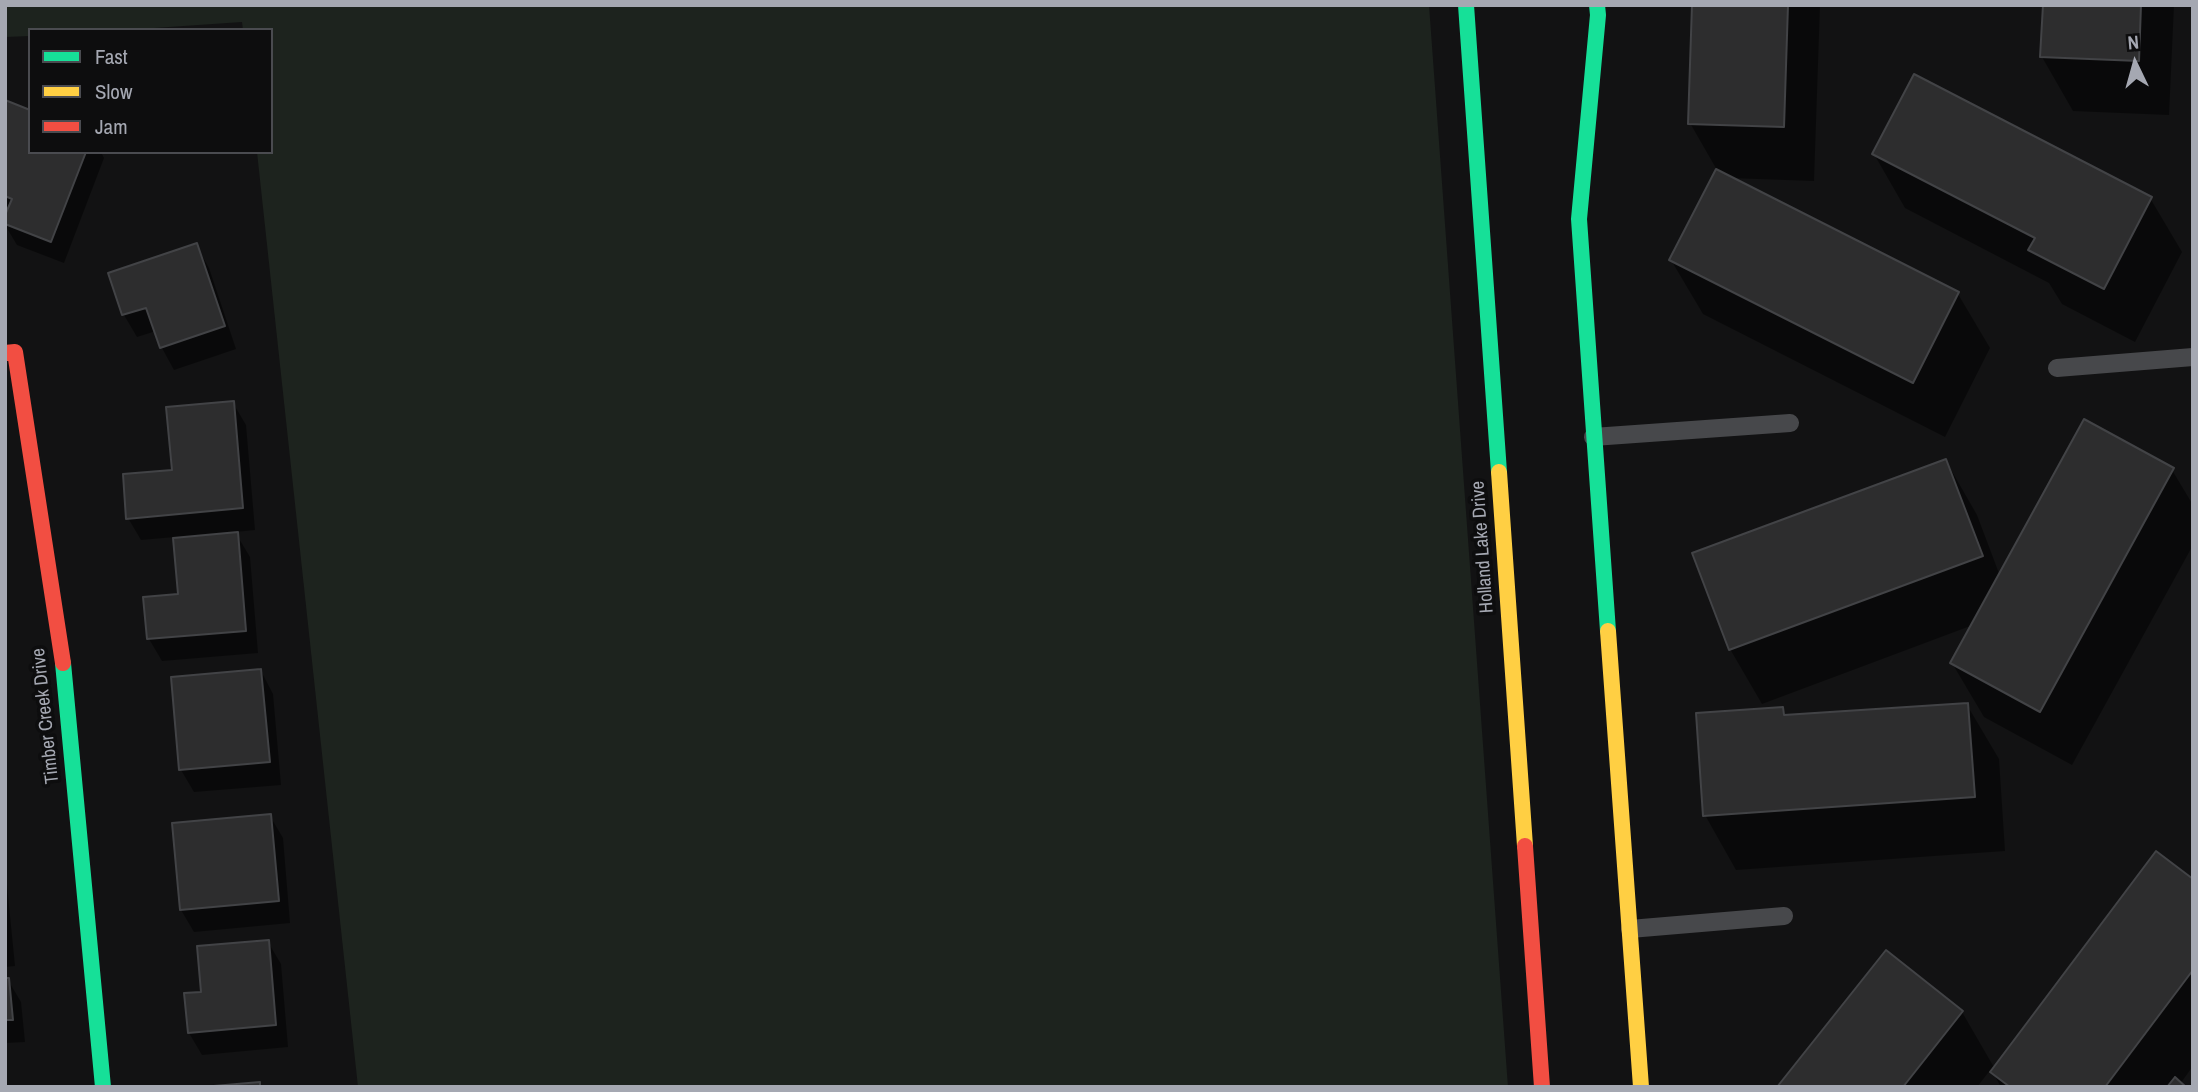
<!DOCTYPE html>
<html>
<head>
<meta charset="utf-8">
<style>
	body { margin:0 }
	#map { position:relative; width:2198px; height:1092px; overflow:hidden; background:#121213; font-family:"Archivo Narrow",sans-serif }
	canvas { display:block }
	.frame { position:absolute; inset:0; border:7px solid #a5a8b2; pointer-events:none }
	.legend { position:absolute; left:28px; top:28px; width:245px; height:126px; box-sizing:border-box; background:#0d0d0e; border:2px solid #4a4b50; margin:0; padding:9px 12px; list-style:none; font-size:21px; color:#a5a8b2 }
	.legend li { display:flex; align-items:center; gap:14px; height:35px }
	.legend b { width:35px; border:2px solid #4a4b50 }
	.north { position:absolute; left:2100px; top:28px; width:70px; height:70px; -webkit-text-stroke:5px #0d0d0e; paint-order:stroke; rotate:355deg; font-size:19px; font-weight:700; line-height:28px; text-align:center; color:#a5a8b2 }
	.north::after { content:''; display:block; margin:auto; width:24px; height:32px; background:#a5a8b2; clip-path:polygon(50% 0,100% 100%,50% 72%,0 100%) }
</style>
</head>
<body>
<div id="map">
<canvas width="2198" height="1092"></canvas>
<div class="frame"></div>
<ul class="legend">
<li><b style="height:9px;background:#16e098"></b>Fast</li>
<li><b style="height:9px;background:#ffcf43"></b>Slow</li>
<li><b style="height:9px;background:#f24e42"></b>Jam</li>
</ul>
<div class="north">N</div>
</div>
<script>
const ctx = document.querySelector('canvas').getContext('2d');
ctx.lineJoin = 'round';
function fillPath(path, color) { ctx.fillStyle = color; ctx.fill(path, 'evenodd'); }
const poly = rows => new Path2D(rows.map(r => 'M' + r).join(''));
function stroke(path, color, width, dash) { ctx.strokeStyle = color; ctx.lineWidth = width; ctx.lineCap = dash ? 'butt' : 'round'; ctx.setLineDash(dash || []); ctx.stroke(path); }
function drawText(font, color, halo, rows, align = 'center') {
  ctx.font = font + ' "Archivo Narrow",sans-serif'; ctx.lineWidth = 7; ctx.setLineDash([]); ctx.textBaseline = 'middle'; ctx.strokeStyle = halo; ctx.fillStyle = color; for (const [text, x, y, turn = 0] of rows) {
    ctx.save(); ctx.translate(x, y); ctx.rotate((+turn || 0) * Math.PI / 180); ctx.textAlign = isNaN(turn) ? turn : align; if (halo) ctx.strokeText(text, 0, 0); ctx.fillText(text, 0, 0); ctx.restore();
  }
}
fillPath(poly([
	[5,5,1429,5,1508,1087,358,1087,257,152,271,152,271,30,243,30,242,22,125,30,30,30,30,36,5,37]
]), '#1d231e');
fillPath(poly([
	[1694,5,1820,5,1814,181,1729,178,1958,294,1990,348,1945,437,1703,314,1671,260,1717,170,1690,123],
	[2044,5,2174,5,2169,115,2073,111,2042,57],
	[5,105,30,152,101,152,104,158,64,263,17,245,5,225,8,214,5,213],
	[1874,154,2150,198,2182,252,2135,342,2062,304,2049,283,1905,208],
	[196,245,209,268,236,349,174,370,162,348,156,331,137,337,124,315,110,274],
	[233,403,246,425,255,530,235,532,250,557,258,653,162,661,149,639,180,595,175,537,141,540,128,518,174,471],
	[1946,461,1977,515,2000,576,2172,470,2193,505,2193,545,2072,765,1984,717,1952,663,1973,625,1762,704,1730,649],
	[261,671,273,694,281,785,194,792,181,770,173,679],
	[1967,705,1999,759,2005,851,1736,870,1705,815,1782,709,1787,717],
	[270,816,283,838,290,923,194,932,181,910],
	[5,865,15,966,5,967],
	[2193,881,2193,1066,2180,1084,2183,1087,2001,1087,1991,1069,1977,1087,1779,1087,1962,1012,1995,1069],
	[268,942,281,964,288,1047,202,1055,189,1033,203,993],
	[5,980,8,980,21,1002,25,1042,5,1043]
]), '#0007');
const building = poly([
	[1692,5,1788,5,1784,127,1688,124,1692,5],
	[2043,5,2141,5,2139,61,2040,57,2043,5],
	[1914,74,2152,197,2104,289,2028,250,2035,238,1872,154,1914,74],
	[5,100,30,110,30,152,86,152,51,242,5,224,5,215,12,199,5,196,5,100],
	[1716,169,1959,292,1913,383,1669,260,1716,169],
	[197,243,225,326,160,348,146,308,122,315,108,273,197,243],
	[234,401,243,508,126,519,123,474,172,470,166,407,234,401],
	[2084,419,2174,468,2040,712,1950,663,2084,419],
	[1946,459,1983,556,1729,650,1692,553,1946,459],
	[238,532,246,631,147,639,143,597,178,594,173,538,238,532],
	[261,669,270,762,179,770,171,677,261,669],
	[1968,703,1975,797,1703,816,1696,713,1783,707,1784,715,1968,703],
	[271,814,279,901,180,910,172,823,271,814],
	[2156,851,2193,879,2193,970,2105,1087,2010,1087,1990,1072,2156,851],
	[269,940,276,1025,188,1033,184,993,201,992,197,946,269,940],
	[1886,950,1963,1011,1903,1087,1777,1087,1886,950],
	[5,978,9,978,13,1020,5,1020,5,978],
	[2175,1077,2186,1087,2167,1087,2175,1077],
	[260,1082,260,1087,202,1087,260,1082]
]);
fillPath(building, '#2d2d2e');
stroke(building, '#424346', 2);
stroke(poly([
	[2057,368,2193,357],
	[1593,437,1790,423],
	[1630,929,1784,916]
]), '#47484b', 18);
stroke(poly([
	[1466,5,1499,472],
	[1597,5,1598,15,1579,219,1608,631],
	[63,663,103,1087]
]), '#16e098', 16);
stroke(poly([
	[1499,472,1525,846],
	[1608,631,1641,1087]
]), '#ffcf43', 16);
stroke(poly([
	[5,353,15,352,63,663],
	[1525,846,1542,1087]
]), '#f24e42', 16);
drawText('19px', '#a5a8b2', '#0d0d0e', [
	["Holland Lake Drive",1483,547,-94],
	["Timber Creek Drive",46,716,-96]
]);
</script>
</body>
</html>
